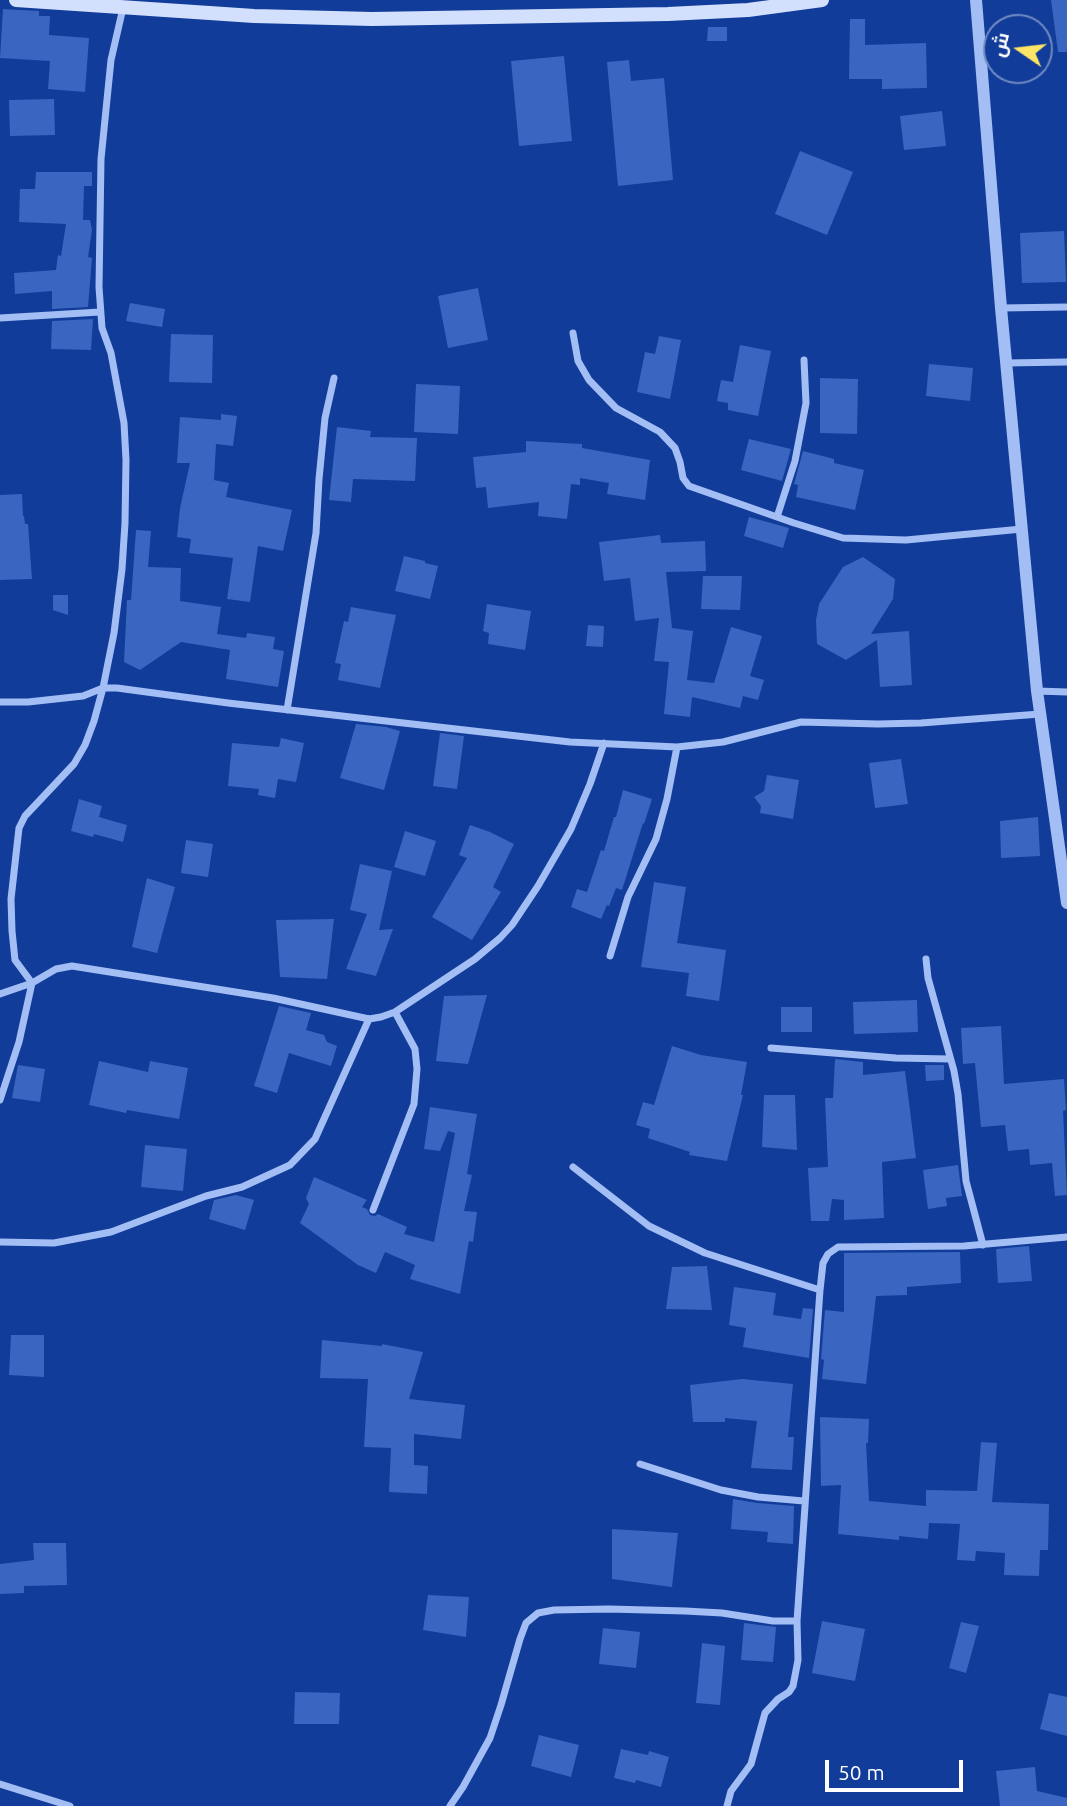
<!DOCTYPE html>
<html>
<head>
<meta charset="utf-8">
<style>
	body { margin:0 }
	#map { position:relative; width:1067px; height:1806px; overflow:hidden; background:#113c99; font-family:Ubuntu,Cairo,sans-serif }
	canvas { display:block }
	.north { position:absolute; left:983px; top:14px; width:70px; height:70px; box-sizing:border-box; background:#113c99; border:2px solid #708ac2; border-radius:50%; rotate:284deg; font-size:19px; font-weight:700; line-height:28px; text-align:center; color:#fff }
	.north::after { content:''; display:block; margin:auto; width:24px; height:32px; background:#ffe566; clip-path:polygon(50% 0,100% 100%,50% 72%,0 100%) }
	.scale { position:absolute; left:825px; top:1760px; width:138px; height:32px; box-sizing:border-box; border:4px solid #fff; border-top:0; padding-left:9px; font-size:21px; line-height:24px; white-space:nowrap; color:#fff; -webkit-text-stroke:5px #113c99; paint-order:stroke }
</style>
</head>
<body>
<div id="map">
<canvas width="1067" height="1806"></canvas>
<div class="north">ش</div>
<div class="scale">50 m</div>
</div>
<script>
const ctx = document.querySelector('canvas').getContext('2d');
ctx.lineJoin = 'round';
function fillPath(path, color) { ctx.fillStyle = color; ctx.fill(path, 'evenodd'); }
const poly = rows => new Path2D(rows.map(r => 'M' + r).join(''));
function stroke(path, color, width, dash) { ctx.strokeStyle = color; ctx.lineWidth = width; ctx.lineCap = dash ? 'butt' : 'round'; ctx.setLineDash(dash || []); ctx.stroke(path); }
fillPath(poly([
	[1051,0,1067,0,1067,52,1058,52],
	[3,9,39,11,39,16,50,16,49,35,89,38,85,92,48,89,50,61,0,58],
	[850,19,865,19,865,45,926,43,927,88,882,89,882,79,849,79],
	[708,27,727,27,727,41,707,41],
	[564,56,572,141,519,146,511,61],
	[629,60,631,81,664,78,673,180,618,186,607,62],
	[54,99,55,135,10,136,9,100],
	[942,111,946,146,904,150,900,116],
	[800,151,853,172,827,235,775,214],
	[36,172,92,172,92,186,84,186,83,220,90,220,92,230,88,257,92,258,88,307,52,309,52,291,15,294,14,273,56,270,58,255,61,256,66,224,19,222,20,189,35,189],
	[1064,231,1066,282,1022,283,1020,233],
	[478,288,488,340,448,348,438,296],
	[130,303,165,309,162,327,126,321],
	[93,319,91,350,51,349,52,321],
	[171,334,213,335,212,383,169,382],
	[659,336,681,340,670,399,637,392,645,352,655,354],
	[740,345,771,351,758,416,728,410,728,403,717,401,721,380,733,382],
	[929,364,973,368,970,401,926,396],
	[820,378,858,379,857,434,820,433],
	[416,384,460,386,458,434,414,432],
	[221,414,237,416,233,446,216,444,214,480,229,483,226,497,292,510,283,551,258,546,250,602,227,599,233,558,189,553,191,539,177,537,180,508,190,463,177,463,180,417,221,420],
	[337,427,371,431,370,437,417,438,415,481,353,479,351,502,329,500],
	[749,439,791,449,782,481,741,470],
	[526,441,582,444,582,448,650,460,645,500,607,494,609,483,580,478,580,485,571,484,567,519,538,516,539,502,488,508,486,487,476,488,473,457,526,452],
	[803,451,834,459,834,463,864,470,855,510,796,497,798,485,794,484],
	[22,494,23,516,24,516,25,524,28,524,32,579,0,580,0,495],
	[749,517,789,528,783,548,744,536],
	[136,530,151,531,148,567,181,568,180,601,221,607,217,634,246,638,247,633,275,637,273,649,284,651,278,687,226,679,230,650,181,642,140,670,124,662,127,600,131,600],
	[660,535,661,543,705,541,706,571,666,572,672,628,693,631,687,680,714,683,731,627,762,636,750,676,764,680,758,700,743,696,740,708,692,697,690,717,664,714,669,662,654,661,659,618,635,621,630,578,604,581,599,542],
	[404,556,425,561,425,563,438,566,430,599,395,591],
	[863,557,895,579,893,599,871,634,909,631,912,685,880,687,877,640,846,660,817,644,816,620,819,604,843,567],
	[703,576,742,576,740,610,701,609],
	[53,595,68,595,68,615,53,610],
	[487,604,531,611,525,650,488,644,489,633,483,631],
	[351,607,396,615,380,688,338,680,341,664,335,663,344,621,348,622],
	[588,625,604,626,603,647,586,646],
	[356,724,386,727,400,731,384,790,340,778],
	[440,733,464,736,457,789,433,786],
	[281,738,304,743,296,782,278,779,275,798,258,795,259,789,228,786,232,743,279,747],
	[901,759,908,804,875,808,869,763],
	[767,775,799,780,793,819,760,813,761,806,754,797,764,791],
	[623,790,652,799,644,824,643,823,622,890,616,888,609,906,607,905,601,919,571,907,577,889,587,892,601,850,604,851,614,817,616,817],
	[79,799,102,806,99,817,127,825,123,842,94,834,93,837,71,831],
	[1038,817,1040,856,1001,858,1000,821],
	[470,825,490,832,514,844,493,887,501,892,472,940,432,917,467,858,459,855],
	[405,831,436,841,425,876,394,867],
	[186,840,213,844,208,877,181,873],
	[360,864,392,871,379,930,393,929,376,976,346,969,367,914,350,910],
	[147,878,175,887,157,953,132,947],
	[654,882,686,887,677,943,726,950,719,1001,686,996,689,973,641,967],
	[334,919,327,979,280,977,276,920],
	[487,995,468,1064,436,1061,444,996],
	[917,1000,918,1032,854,1034,853,1002],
	[279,1006,311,1013,306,1030,324,1035,327,1042,337,1046,331,1066,289,1053,277,1093,254,1086],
	[781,1007,812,1007,812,1032,781,1032],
	[1001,1026,1004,1084,1064,1079,1066,1110,1063,1111,1067,1195,1055,1196,1052,1163,1030,1165,1029,1149,1008,1151,1005,1125,981,1127,975,1063,963,1064,961,1028],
	[672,1046,701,1055,747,1062,741,1095,743,1095,727,1161,689,1155,690,1152,648,1138,650,1129,636,1125,643,1102,654,1105],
	[835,1059,863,1062,863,1075,905,1071,916,1158,882,1162,884,1218,844,1220,844,1200,832,1199,829,1221,811,1221,808,1168,828,1167,825,1098,833,1098],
	[99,1061,148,1072,150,1061,188,1068,179,1119,127,1110,126,1113,89,1105],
	[18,1065,45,1069,40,1102,12,1098],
	[925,1065,944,1065,944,1080,926,1081],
	[764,1095,795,1095,797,1150,762,1147],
	[430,1107,477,1114,467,1174,472,1175,464,1211,477,1212,473,1242,469,1241,460,1294,410,1279,415,1265,385,1252,376,1273,358,1265,300,1223,309,1204,306,1198,314,1177,367,1200,362,1207,367,1209,370,1215,375,1216,378,1214,407,1227,404,1234,434,1242,455,1133,448,1131,440,1151,424,1149],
	[145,1145,187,1149,183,1191,141,1187],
	[958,1165,962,1196,946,1198,947,1206,928,1209,923,1170],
	[236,1195,254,1200,245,1230,209,1219,214,1200],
	[1029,1246,1032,1281,998,1283,996,1249],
	[960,1252,961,1283,907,1287,907,1295,876,1296,866,1384,822,1379,824,1360,821,1359,825,1310,844,1312,844,1253],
	[707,1266,712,1310,666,1309,672,1267],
	[734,1287,776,1293,773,1315,801,1319,803,1308,813,1309,809,1358,743,1347,746,1328,729,1325],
	[11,1335,44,1335,44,1377,9,1375],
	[322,1340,382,1346,382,1344,423,1352,409,1399,465,1405,461,1439,414,1434,414,1465,428,1466,427,1494,389,1492,391,1448,364,1447,368,1379,320,1378],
	[742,1379,793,1384,788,1437,794,1437,792,1470,751,1468,757,1421,725,1418,725,1422,693,1422,690,1385],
	[820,1417,869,1419,868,1443,866,1443,869,1501,926,1506,926,1490,977,1491,981,1442,997,1443,992,1502,1049,1504,1048,1550,1040,1550,1039,1576,1004,1575,1005,1553,976,1551,975,1561,957,1560,960,1524,929,1523,928,1539,899,1536,899,1540,838,1534,841,1485,821,1486],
	[733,1499,757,1503,794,1506,793,1544,767,1542,768,1532,731,1529],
	[612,1529,678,1533,672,1587,612,1579],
	[33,1543,66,1543,67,1585,24,1586,24,1593,0,1594,0,1564,34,1560],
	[428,1595,469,1597,466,1637,423,1630],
	[822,1621,865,1629,855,1681,812,1673],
	[961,1622,979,1626,966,1673,949,1668],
	[744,1623,776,1627,773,1662,741,1660],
	[603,1628,640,1632,636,1668,599,1664],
	[702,1643,725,1646,720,1705,696,1703],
	[295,1692,340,1693,339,1724,294,1724],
	[1049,1693,1067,1697,1067,1736,1040,1729],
	[539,1735,579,1745,571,1777,531,1766],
	[621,1749,648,1755,649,1751,669,1757,661,1787,636,1780,635,1783,614,1778],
	[1035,1767,1037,1791,1067,1798,1067,1806,1000,1806,996,1771]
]), '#3a66c1');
stroke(poly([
	[1001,308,1067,307],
	[0,318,100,312],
	[573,333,578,361,589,380,616,408,660,432,675,448,680,462,683,478,689,486,794,523,843,538,906,540,1022,529],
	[1006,363,1067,362],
	[777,517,795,461,806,403,804,360],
	[1037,691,1067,692],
	[0,702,28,702,83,696,103,688,117,688,228,703,570,742,677,747,723,742,801,722,878,724,921,723,1040,714],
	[287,710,316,533,319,479,325,418,334,378],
	[610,956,628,897,656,839,667,799,677,747],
	[926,959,928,978,954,1071,958,1094,966,1181,983,1245],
	[0,994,32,983,56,969,72,966,273,998,369,1019,381,1017,395,1012,475,959,500,938,512,925,538,886,571,829,590,784,604,743],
	[771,1048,896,1058,950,1059],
	[0,1100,19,1042,32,983,15,960,12,931,11,899,19,828,25,816,74,764,85,745,94,721,103,688,114,633,122,569,125,523,126,460,124,423,111,353,102,328,99,287,101,159,111,60,123,8],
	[573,1167,649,1226,705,1253,820,1290],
	[373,1210,414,1104,417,1069,415,1049,395,1012],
	[0,1242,54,1243,111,1232,206,1196,242,1187,290,1165,315,1139,369,1019],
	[640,1464,721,1490,758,1497,804,1501],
	[0,1784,70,1806],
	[450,1806,463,1787,490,1738,501,1705,520,1639,526,1623,538,1613,554,1610,609,1609,685,1611,722,1613,773,1621,797,1621],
	[727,1806,731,1791,751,1764,765,1713,778,1699,789,1692,793,1686,798,1660,797,1621,820,1290,823,1263,828,1254,838,1247,964,1246,1067,1237]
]), '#a3bef4', 7);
stroke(poly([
	[976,0,1001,308,1037,691,1067,903]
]), '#a3bef4', 12);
stroke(poly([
	[16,0,254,16,372,19,668,14,748,10,822,0]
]), '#d3e0fd', 14);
</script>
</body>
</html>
